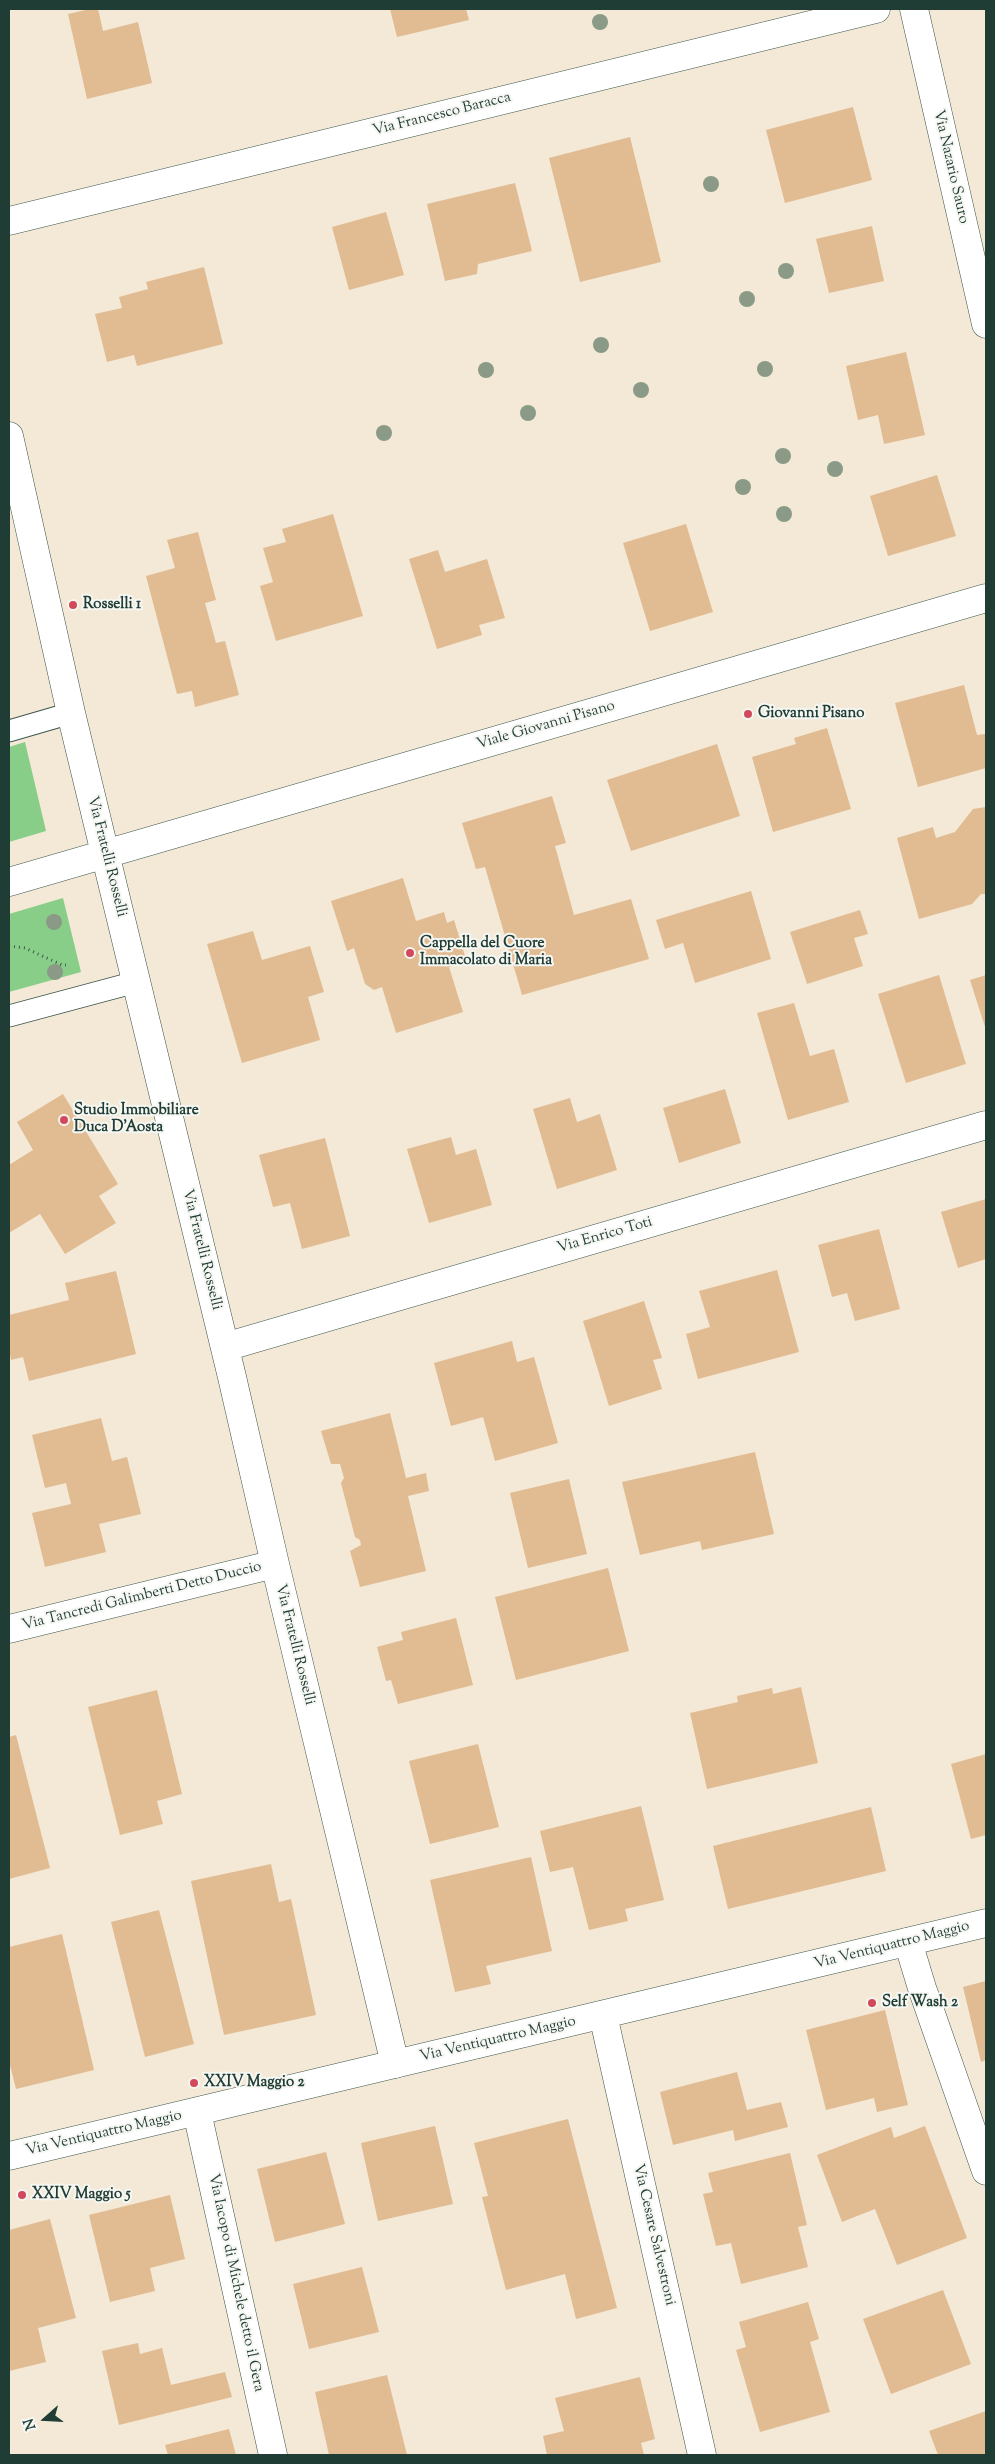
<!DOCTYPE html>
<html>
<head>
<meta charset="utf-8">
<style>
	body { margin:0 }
	#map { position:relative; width:995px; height:2464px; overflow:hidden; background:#f3e9d6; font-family:"Sorts Mill Goudy",serif }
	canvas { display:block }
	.frame { position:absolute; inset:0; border:10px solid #1f3d34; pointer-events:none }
	.north { position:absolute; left:20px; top:2394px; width:50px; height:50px; -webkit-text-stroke:4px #f6f6f2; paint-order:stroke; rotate:251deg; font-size:14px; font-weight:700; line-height:20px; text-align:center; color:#1f3d34 }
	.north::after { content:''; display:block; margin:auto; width:18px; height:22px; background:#1f3d34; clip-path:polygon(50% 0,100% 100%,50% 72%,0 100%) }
</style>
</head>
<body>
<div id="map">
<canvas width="995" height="2464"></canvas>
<div class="frame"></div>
<div class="north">N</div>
</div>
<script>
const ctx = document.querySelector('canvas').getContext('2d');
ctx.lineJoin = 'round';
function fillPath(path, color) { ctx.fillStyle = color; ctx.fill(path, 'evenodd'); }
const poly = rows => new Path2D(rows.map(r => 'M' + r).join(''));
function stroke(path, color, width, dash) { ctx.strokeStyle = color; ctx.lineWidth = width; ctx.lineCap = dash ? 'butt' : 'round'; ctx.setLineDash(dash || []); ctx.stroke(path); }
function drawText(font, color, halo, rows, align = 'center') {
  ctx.font = font + ' "Sorts Mill Goudy",serif'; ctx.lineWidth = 4; ctx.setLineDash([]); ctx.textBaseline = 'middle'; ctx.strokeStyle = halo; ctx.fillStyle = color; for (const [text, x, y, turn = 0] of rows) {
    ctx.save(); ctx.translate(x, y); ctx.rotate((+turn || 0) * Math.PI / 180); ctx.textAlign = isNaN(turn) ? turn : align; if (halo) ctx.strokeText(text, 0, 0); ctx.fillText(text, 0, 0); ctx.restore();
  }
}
fillPath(poly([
	[25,742,46,831,9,842,9,747],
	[63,898,81,972,9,992,9,914]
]), '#89ce88');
fillPath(poly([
	[90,9,98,9,103,31,138,22,152,83,87,99,68,14],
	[390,9,466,9,469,20,397,37],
	[853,107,872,180,785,203,766,130],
	[630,137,661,262,580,282,549,158],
	[515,183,532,251,478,264,477,274,445,281,427,204],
	[386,212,404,275,349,290,332,227],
	[872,226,884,281,829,293,816,239],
	[204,267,223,344,137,366,134,355,107,362,95,314,122,308,119,297,148,289,146,282],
	[906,352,925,435,884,444,878,415,858,420,846,366],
	[937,475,956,536,888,556,870,496],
	[333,514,363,616,276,641,260,586,273,582,263,548,286,542,282,529],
	[686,524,713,612,650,631,623,543],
	[198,532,216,600,205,603,216,643,225,641,239,695,195,707,192,691,177,694,146,576,175,568,167,540],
	[438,550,445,572,487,559,505,618,479,625,482,635,437,649,409,559],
	[964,685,977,735,985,734,986,768,918,787,895,703],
	[827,728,851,809,773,832,752,757,796,744,794,738],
	[717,744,740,816,631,851,607,780],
	[552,796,566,843,555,846,574,915,631,899,649,959,522,995,485,867,476,869,462,823],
	[986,807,986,894,981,894,972,904,919,919,897,838,933,827,936,838,955,832,973,809],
	[403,878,416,921,444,912,447,923,454,920,465,956,458,964,449,967,463,1012,396,1033,382,987,374,990,365,984,354,948,347,951,331,901],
	[751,891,771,959,695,983,683,943,665,949,656,920],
	[860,910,868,934,854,938,863,966,807,984,790,932],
	[253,931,262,960,310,946,324,992,308,997,320,1040,242,1063,207,944],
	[939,975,966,1064,906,1083,878,994],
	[986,975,986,1030,970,980],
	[794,1003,810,1056,834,1049,849,1102,788,1120,757,1013],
	[725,1089,741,1143,679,1163,663,1108],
	[63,1094,118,1184,99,1196,116,1223,65,1254,40,1214,9,1233,9,1165,33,1150,17,1122],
	[570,1098,577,1122,600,1114,617,1170,557,1189,533,1109],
	[451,1137,456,1155,476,1149,492,1205,429,1223,407,1149],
	[325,1138,350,1236,302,1249,290,1203,273,1207,259,1155],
	[986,1199,986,1259,958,1268,941,1212],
	[879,1229,900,1309,855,1321,847,1293,832,1297,818,1245],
	[777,1270,799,1352,698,1379,686,1334,710,1327,699,1291],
	[116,1271,136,1354,29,1381,23,1357,11,1360,9,1349,9,1315,69,1300,65,1283],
	[644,1301,662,1358,653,1360,662,1389,609,1406,583,1321],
	[512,1341,517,1362,534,1357,558,1443,495,1461,483,1417,451,1426,434,1363],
	[390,1413,406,1478,426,1473,429,1491,408,1496,426,1571,360,1587,350,1551,361,1545,360,1540,355,1537,341,1483,344,1478,340,1464,331,1464,321,1431],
	[101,1418,112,1461,127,1457,141,1514,99,1524,106,1552,45,1567,32,1513,71,1504,66,1483,45,1488,32,1435],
	[755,1452,774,1534,702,1550,700,1541,640,1555,622,1482],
	[569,1479,587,1554,528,1568,510,1493],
	[608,1568,629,1651,516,1680,495,1597],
	[456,1618,473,1685,398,1704,391,1680,386,1681,377,1647,403,1640,401,1632],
	[801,1687,818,1763,707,1789,690,1713,738,1702,737,1696,772,1688,773,1694],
	[157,1690,182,1794,157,1801,163,1824,120,1835,88,1707],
	[16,1735,50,1868,9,1879,9,1737],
	[478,1744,499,1827,430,1844,409,1761],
	[986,1754,986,1835,971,1839,951,1764],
	[641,1806,664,1900,625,1909,628,1921,589,1930,573,1867,550,1872,540,1831],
	[871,1807,886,1871,728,1909,713,1846],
	[531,1857,552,1951,486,1966,491,1984,455,1992,430,1880],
	[271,1864,279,1902,291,1899,316,2015,224,2035,191,1881],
	[159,1910,194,2044,145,2057,111,1922],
	[62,1934,94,2070,16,2089,9,2061,9,1947],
	[986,1981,986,2060,981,2062,963,1987],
	[885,2010,908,2105,877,2112,874,2098,826,2110,806,2030],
	[737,2072,747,2110,781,2102,788,2127,735,2141,733,2130,673,2145,660,2092],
	[568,2119,617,2308,576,2319,565,2274,506,2290,482,2197,488,2196,474,2143],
	[435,2126,453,2204,378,2221,361,2143],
	[925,2126,967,2238,897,2265,875,2209,842,2222,817,2155,891,2127,894,2138],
	[326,2152,345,2224,275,2242,257,2169],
	[790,2153,807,2225,798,2227,808,2267,741,2284,731,2243,716,2246,703,2194,713,2192,708,2173],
	[170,2195,185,2259,150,2268,155,2291,110,2302,89,2215],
	[50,2219,76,2318,38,2328,46,2362,9,2371,9,2230],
	[362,2267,379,2332,309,2349,293,2284],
	[943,2290,971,2364,891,2394,863,2319],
	[808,2302,819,2339,810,2342,830,2412,760,2432,736,2350,746,2347,739,2322],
	[138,2343,140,2354,162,2348,171,2385,225,2372,232,2397,119,2425,102,2351],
	[387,2375,407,2455,329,2455,315,2392],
	[640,2377,655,2439,641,2443,644,2455,547,2455,543,2436,564,2431,555,2398],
	[986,2411,986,2455,938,2455,929,2431],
	[229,2429,236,2455,168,2455,165,2445]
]), '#e1bb92');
const service = poly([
	[9,731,71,713],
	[9,1016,136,982]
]);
const minor = poly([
	[914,9,986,324],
	[9,221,876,9],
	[9,436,71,713,232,1377,275,1564,395,2064],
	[9,882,986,598],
	[225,1347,986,1125],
	[9,1629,275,1564],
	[908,1942,922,1988,986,2171],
	[603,2015,702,2455],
	[197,2112,273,2455]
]);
const tertiary = poly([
	[9,2156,986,1923]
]);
stroke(service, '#3f574c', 23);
stroke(minor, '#3f574c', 29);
stroke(tertiary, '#3f574c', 29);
stroke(poly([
	[9,946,25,948,62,965,66,965]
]), '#3f574c', 3, [1, 4]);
stroke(service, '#fff', 21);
stroke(minor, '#fff', 28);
stroke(tertiary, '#fff', 28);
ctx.fillStyle = '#8a9a86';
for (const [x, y] of [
	[600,22],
	[711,184],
	[786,271],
	[747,299],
	[601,345],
	[765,369],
	[486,370],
	[641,390],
	[528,413],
	[384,433],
	[783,456],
	[835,469],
	[743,487],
	[784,514],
	[54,922],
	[55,972]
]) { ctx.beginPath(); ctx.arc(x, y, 8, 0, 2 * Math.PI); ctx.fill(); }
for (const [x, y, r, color] of [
	[73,605,5,"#d1495b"],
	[748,714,5,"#d1495b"],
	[410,953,5,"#d1495b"],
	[64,1120,5,"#d1495b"],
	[872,2003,5,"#d1495b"],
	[194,2083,5,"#d1495b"],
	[22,2195,5,"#d1495b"]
]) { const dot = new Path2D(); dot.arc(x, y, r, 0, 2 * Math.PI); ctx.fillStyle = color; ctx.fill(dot); stroke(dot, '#f6f6f2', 2); }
drawText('15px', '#1f3d34', '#f6f6f2', [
	["Via Francesco Baracca",442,115,-14],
	["Via Nazario Sauro",950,167,77],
	["Viale Giovanni Pisano",546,726,-16],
	["Via Fratelli Rosselli",106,857,76],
	["Via Enrico Toti",605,1236,-16],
	["Via Fratelli Rosselli",201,1250,76],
	["Via Tancredi Galimberti Detto Duccio",142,1597,-14],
	["Via Fratelli Rosselli",294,1645,76],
	["Via Ventiquattro Maggio",892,1946,-14],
	["Via Ventiquattro Maggio",498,2040,-13],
	["Via Ventiquattro Maggio",104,2134,-13],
	["Via Cesare Salvestroni",653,2235,77],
	["Via Iacopo di Michele detto il Gera",235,2283,78]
]);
drawText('bold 15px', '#1f3d34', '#f6f6f2', [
	["Rosselli 1",83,605],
	["Giovanni Pisano",758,714],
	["Cappella del Cuore",420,944],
	["Immacolato di Maria",420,961],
	["Studio Immobiliare",74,1111],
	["Duca D'Aosta",74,1128],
	["Self Wash 2",882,2003],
	["XXIV Maggio 2",204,2083],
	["XXIV Maggio 5",32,2195]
], 'left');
</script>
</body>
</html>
